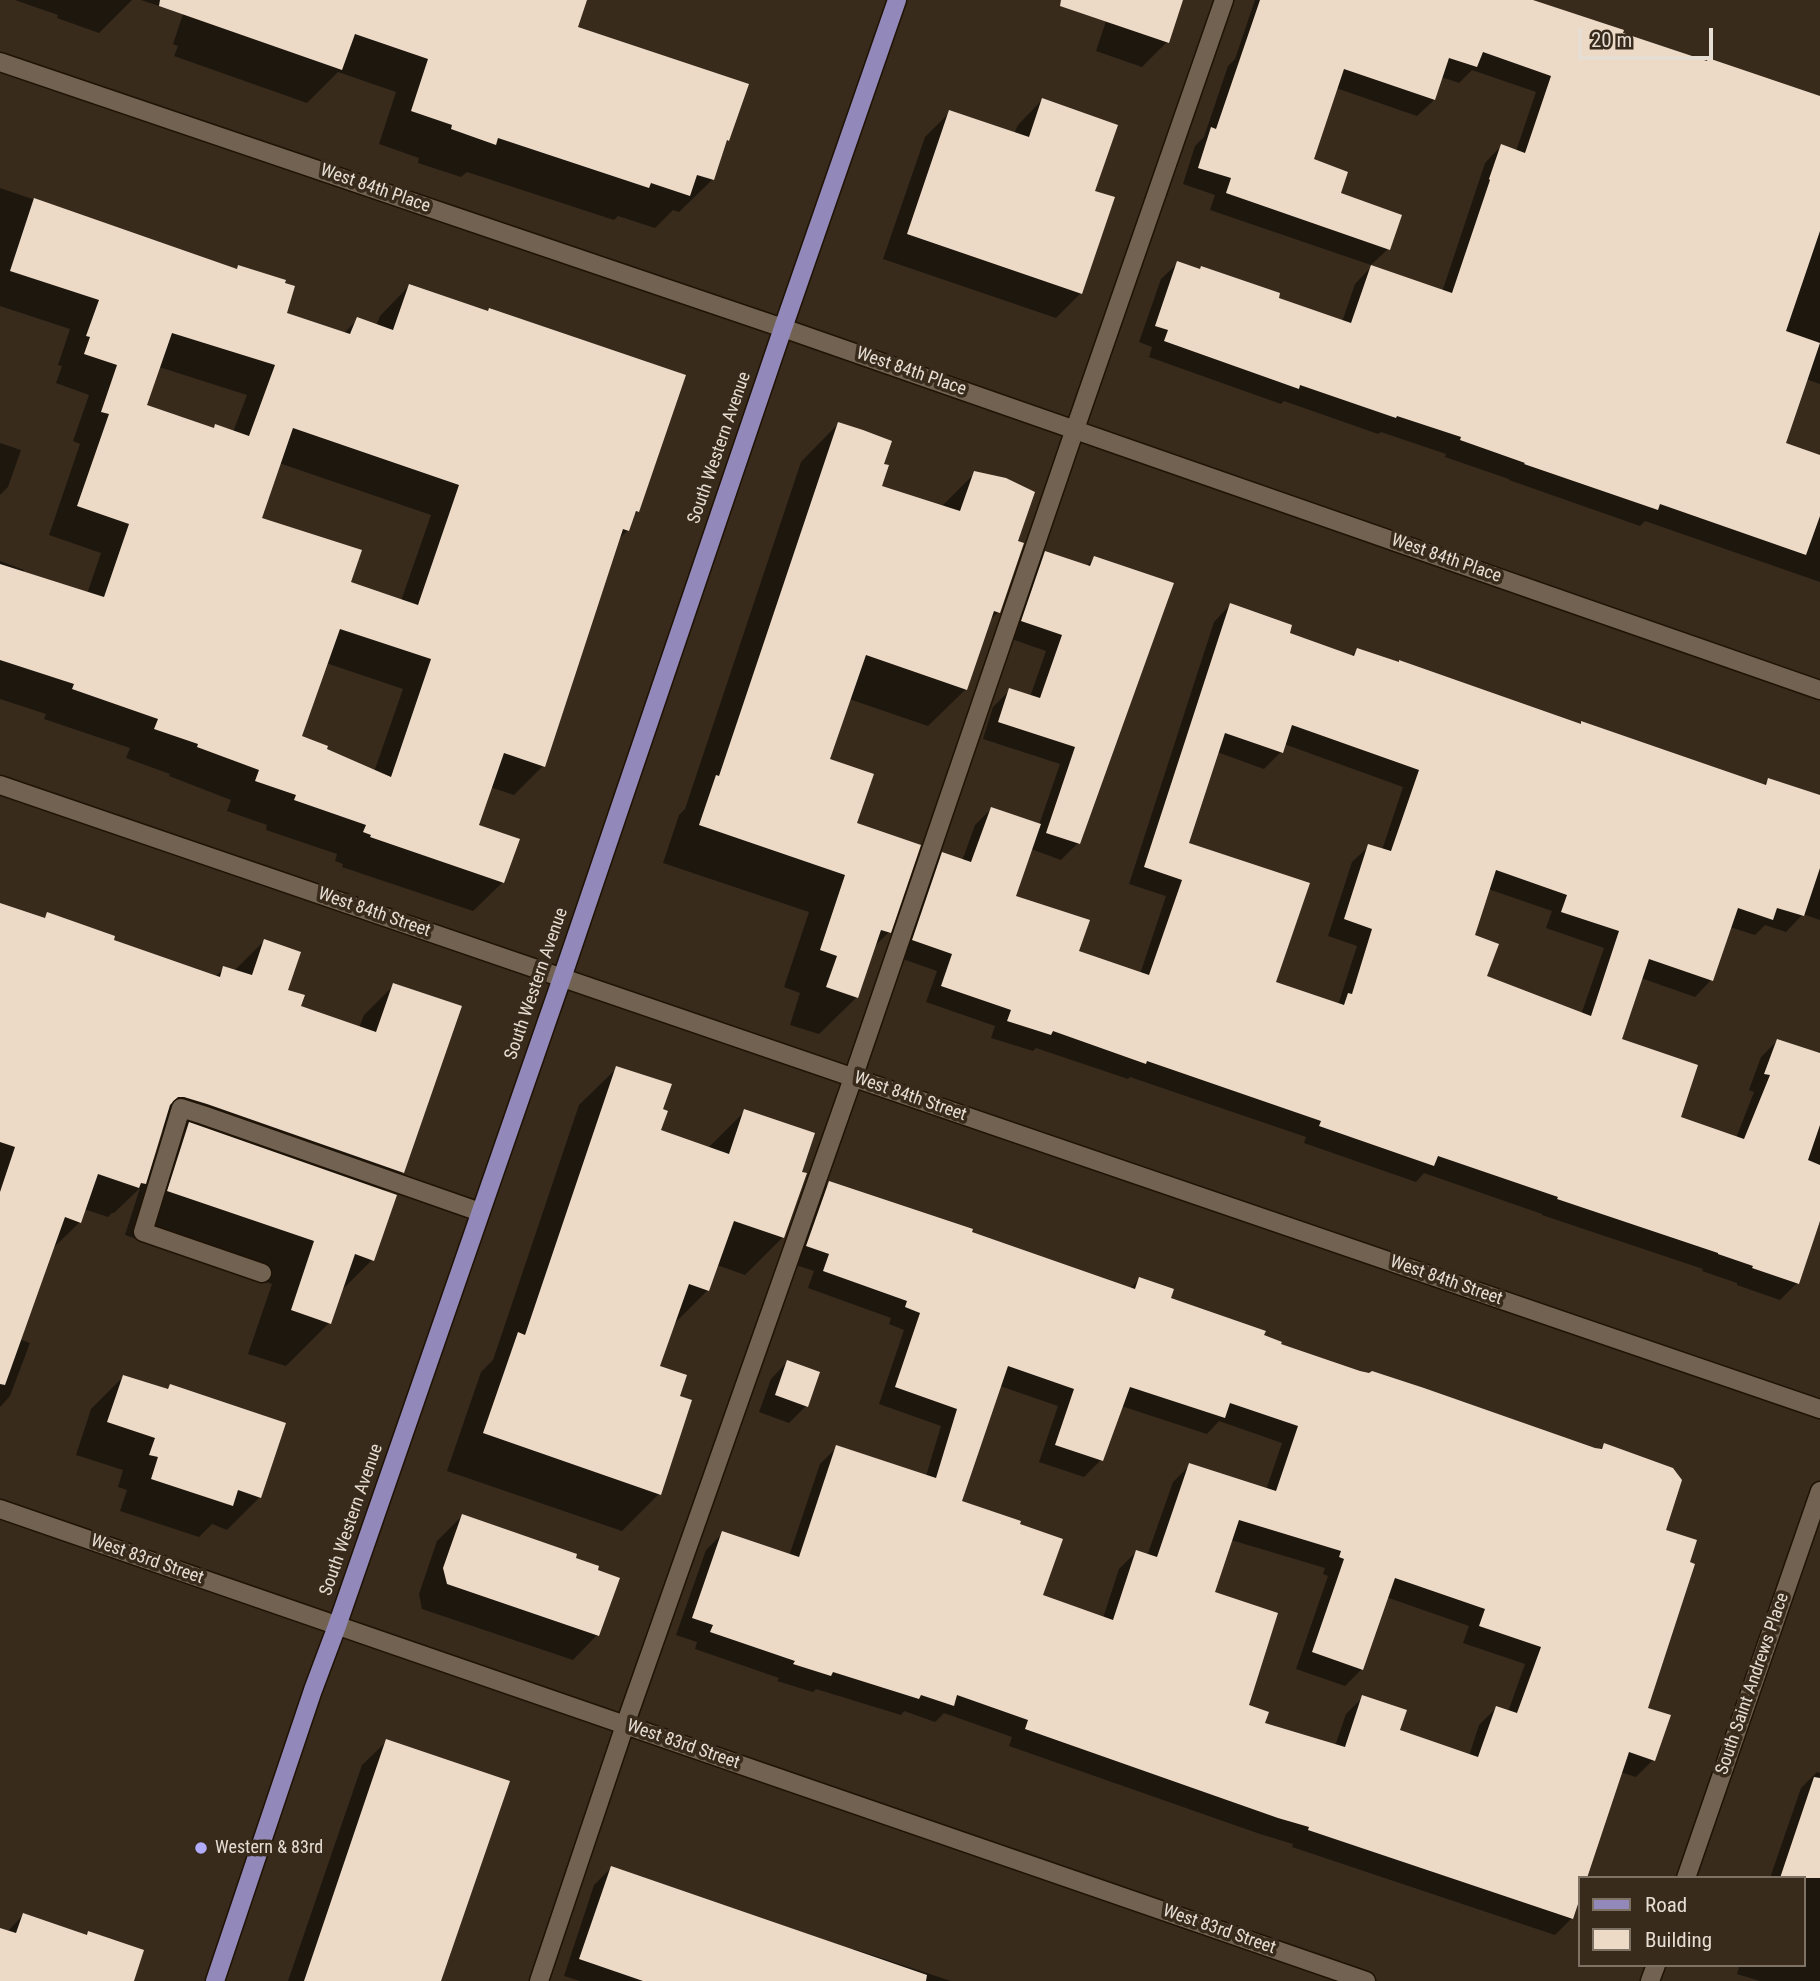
<!DOCTYPE html>
<html>
<head>
<meta charset="utf-8">
<style>
	body { margin:0 }
	#map { position:relative; width:1820px; height:1981px; overflow:hidden; background:#382b1c; font-family:"Roboto Condensed",sans-serif }
	canvas { display:block }
	.legend { position:absolute; left:1578px; top:1876px; width:228px; height:91px; box-sizing:border-box; background:#382b1c; border:2px solid #7e7265; margin:0; padding:9px 12px; list-style:none; font-size:21px; color:#e6ddd3 }
	.legend li { display:flex; align-items:center; gap:14px; height:35px }
	.legend b { width:35px; border:2px solid #7e7265 }
	.scale { position:absolute; left:1578px; top:28px; width:135px; height:32px; box-sizing:border-box; border:4px solid #e6ddd3; border-top:0; padding-left:9px; font-size:21px; line-height:24px; white-space:nowrap; color:#e6ddd3; -webkit-text-stroke:5px #382b1c; paint-order:stroke }
</style>
</head>
<body>
<div id="map">
<canvas width="1820" height="1981"></canvas>
<ul class="legend">
<li><b style="height:9px;background:#9288b9"></b>Road</li>
<li><b style="height:19px;background:#ecdac7"></b>Building</li>
</ul>
<div class="scale">20 m</div>
</div>
<script>
const ctx = document.querySelector('canvas').getContext('2d');
ctx.lineJoin = 'round';
function fillPath(path, color) { ctx.fillStyle = color; ctx.fill(path, 'evenodd'); }
const poly = rows => new Path2D(rows.map(r => 'M' + r).join(''));
function stroke(path, color, width, dash) { ctx.strokeStyle = color; ctx.lineWidth = width; ctx.lineCap = dash ? 'butt' : 'round'; ctx.setLineDash(dash || []); ctx.stroke(path); }
function drawText(font, color, halo, rows, align = 'center') {
  ctx.font = font + ' "Roboto Condensed",sans-serif'; ctx.lineWidth = 7; ctx.setLineDash([]); ctx.textBaseline = 'middle'; ctx.strokeStyle = halo; ctx.fillStyle = color; for (const [text, x, y, turn = 0] of rows) {
    ctx.save(); ctx.translate(x, y); ctx.rotate((+turn || 0) * Math.PI / 180); ctx.textAlign = isNaN(turn) ? turn : align; if (halo) ctx.strokeText(text, 0, 0); ctx.fillText(text, 0, 0); ctx.restore();
  }
}
fillPath(poly([
	[15,0,132,0,99,33,57,18,58,15],
	[141,0,585,0,576,28,728,140,724,144,713,179,679,212,673,210,655,228,618,216,614,220,467,172,461,177,418,163,419,158,379,144,396,92,338,72,307,103,174,56,178,46,173,44,183,14],
	[1113,0,1181,0,1167,42,1142,67,1096,51],
	[1255,0,1533,0,1621,34,1820,98,1820,384,1806,379,1784,444,1820,456,1820,582,1645,521,1640,526,1509,480,1509,479,1445,457,1446,454,1381,432,1378,434,1284,401,1281,404,1149,357,1152,347,1139,342,1161,279,1178,263,1199,270,1201,268,1277,299,1342,322,1355,284,1371,267,1442,292,1485,163,1501,146,1516,151,1536,92,1472,70,1459,83,1441,77,1434,100,1417,116,1336,88,1312,160,1339,194,1388,249,1371,265,1210,210,1215,195,1183,184,1195,146,1204,137,1228,66,1235,59],
	[1042,100,1093,192,1081,293,1056,318,883,259,925,137,950,112,1014,134,1018,125],
	[0,188,94,220,235,271,239,267,285,314,343,334,358,319,376,326,380,316,409,286,638,511,633,516,628,530,618,540,543,766,514,795,490,787,477,826,503,882,473,911,342,867,343,864,335,861,337,854,266,830,267,825,227,811,231,800,169,776,170,774,126,758,130,748,44,719,46,714,0,699,0,561,24,570,23,573,87,594,101,553,49,535,80,444,73,441,89,395,56,383,62,366,58,365,70,329,0,306],
	[159,367,247,395,233,432,215,426,213,429,145,406],
	[279,463,431,515,401,601,349,583,260,519],
	[326,663,403,689,374,772,300,737],
	[838,424,882,465,880,488,941,507,975,473,1016,542,998,612,988,622,966,689,928,726,849,699,828,760,855,824,889,932,874,947,857,997,819,1034,790,1025,800,993,784,987,809,912,663,863,679,815,685,809,801,462],
	[0,443,21,450,8,487,0,495],
	[1046,553,1086,567,1094,558,1078,843,1061,860,1031,849,1014,897,1077,953,1140,974,1166,896,1129,884,1214,622,1230,605,1287,634,1351,656,1357,650,1763,785,1768,780,1820,808,1820,920,1803,914,1786,932,1765,925,1755,935,1730,927,1711,980,1695,997,1641,978,1620,1040,1678,1118,1736,1138,1754,1092,1749,1090,1761,1057,1777,1041,1819,1054,1820,1051,1820,1215,1797,1283,1780,1300,1737,1285,1737,1283,1702,1271,1703,1269,1542,1215,1542,1214,1424,1173,1416,1182,1304,1143,1306,1137,1130,1077,1128,1079,1036,1048,1033,1051,991,1038,995,1026,926,1002,937,971,897,957,926,871,943,854,962,861,975,825,991,809,1039,825,1060,764,983,739,993,707,1010,690,1030,697,1046,651,1006,637,1029,569],
	[1284,744,1403,787,1382,850,1369,846,1352,862,1328,936,1357,946,1338,1005,1274,983,1187,844,1217,752,1264,769,1281,752],
	[1488,889,1552,911,1546,928,1604,948,1581,1015,1485,977,1472,936],
	[0,904,43,919,48,914,111,941,215,977,224,968,234,971,264,941,286,991,299,1007,359,1028,364,1015,394,985,403,1172,383,1192,372,1260,339,1293,329,1323,286,1366,248,1354,272,1284,125,1235,140,1188,114,1213,112,1213,108,1217,84,1209,80,1222,51,1250,19,1339,30,1343,10,1396,0,1407],
	[161,1129,179,1135,150,1163],
	[617,1068,661,1111,659,1131,708,1148,745,1111,800,1173,783,1237,745,1275,717,1265,708,1290,672,1326,658,1367,678,1397,659,1494,622,1531,447,1471,481,1372,493,1360,579,1105],
	[829,1183,1130,1289,1139,1279,1168,1299,1279,1345,1599,1450,1604,1445,1664,1531,1645,1709,1653,1760,1636,1777,1620,1772,1580,1878,1580,1893,1572,1918,1555,1935,1292,1847,1293,1844,1260,1834,1009,1746,1012,1737,944,1713,935,1722,904,1711,901,1715,816,1689,813,1692,777,1681,779,1678,695,1649,697,1642,676,1635,706,1550,723,1533,789,1556,820,1464,837,1447,926,1476,941,1426,879,1404,904,1330,889,1324,891,1318,808,1288,814,1271,790,1263,812,1200],
	[1000,1386,1058,1406,1039,1462,1084,1477,1101,1460,1121,1406,1207,1434,1219,1421,1282,1443,1266,1490,1190,1465,1173,1482,1147,1556,1136,1552,1119,1569,1103,1618,1041,1597,960,1502],
	[1231,1540,1325,1568,1323,1574,1328,1576,1296,1669,1345,1686,1362,1669,1386,1597,1469,1626,1463,1643,1525,1664,1508,1712,1496,1708,1479,1725,1469,1756,1398,1731,1363,1697,1346,1714,1335,1746,1263,1724,1247,1706,1212,1593],
	[787,1362,806,1406,789,1423,759,1412,771,1379],
	[123,1377,166,1390,170,1386,260,1497,227,1530,212,1524,199,1537,120,1511,127,1490,118,1487,123,1470,76,1455,91,1409],
	[462,1516,574,1559,597,1635,573,1660,422,1609,419,1594,437,1541],
	[387,1741,439,1981,288,1981,362,1765],
	[1817,1772,1820,1773,1820,1981,1760,1981,1737,1974,1740,1965,1804,1965,1804,1878,1770,1878,1801,1788],
	[611,1868,851,1951,854,1949,951,1981,580,1981,564,1976,594,1885],
	[23,1915,85,1937,88,1933,132,1981,0,1981,0,1929,7,1932]
]), '#0007');
fillPath(poly([
	[160,0,587,0,578,27,749,84,729,141,727,140,714,180,697,175,690,196,651,183,649,188,498,138,496,145,451,129,452,125,411,111,428,59,355,34,342,70,159,6],
	[1061,0,1183,0,1169,43,1060,6],
	[1260,0,1533,0,1624,30,1623,33,1707,61,1708,58,1820,96,1820,231,1786,331,1820,343,1786,443,1820,455,1820,516,1806,555,1660,504,1658,510,1524,464,1525,463,1460,440,1461,437,1397,416,1396,418,1300,385,1299,389,1164,341,1168,330,1155,326,1177,261,1200,269,1201,266,1280,293,1279,298,1351,323,1371,265,1452,293,1490,180,1489,179,1501,144,1525,153,1551,76,1483,52,1477,67,1449,58,1435,100,1344,69,1314,159,1348,172,1341,193,1402,215,1390,250,1226,193,1231,178,1198,168,1211,127,1216,129],
	[1042,98,1118,125,1095,191,1115,197,1082,294,907,234,949,110,1029,137],
	[34,198,237,269,238,265,286,280,285,283,295,286,287,313,350,334,357,317,393,330,409,284,488,311,489,308,686,375,639,512,636,511,629,531,623,529,545,767,504,753,479,825,520,839,504,883,370,837,371,835,363,832,366,825,294,800,296,795,255,781,259,770,197,747,198,744,154,729,158,719,72,689,74,684,0,660,0,564,104,597,129,524,77,506,109,414,101,412,117,365,84,354,90,337,86,336,99,300,10,271],
	[172,333,275,365,249,436,215,424,214,428,147,405],
	[293,428,459,485,418,605,351,582,362,550,262,518],
	[340,629,431,659,391,777,327,749,328,746,302,736],
	[838,422,863,430,892,441,884,464,889,465,882,486,960,511,974,471,1006,478,1035,492,1018,541,1024,543,1000,613,994,611,967,690,866,655,830,759,874,774,857,823,921,845,891,933,881,930,858,998,826,987,837,956,820,950,845,875,699,825,716,775,719,776],
	[1045,551,1090,566,1094,556,1174,583,1080,844,1046,833,1075,747,998,722,1009,688,1040,698,1062,635,1021,621],
	[1230,603,1292,625,1290,633,1354,656,1357,648,1399,662,1399,660,1581,724,1581,721,1766,785,1768,778,1820,795,1820,868,1804,916,1777,908,1773,920,1738,908,1713,981,1649,959,1622,1039,1698,1065,1681,1117,1744,1139,1770,1075,1764,1074,1777,1039,1820,1053,1820,1125,1808,1160,1820,1165,1820,1221,1799,1284,1752,1268,1753,1266,1718,1254,1718,1253,1557,1199,1558,1197,1438,1156,1434,1166,1319,1126,1321,1121,1147,1061,1146,1064,1053,1031,1051,1035,1007,1021,1011,1010,941,986,952,954,912,940,942,852,971,862,991,807,1041,824,1016,896,1090,920,1079,951,1149,975,1182,880,1144,867],
	[1292,725,1419,770,1391,851,1368,844,1344,919,1372,929,1352,994,1348,993,1344,1005,1276,982,1310,883,1189,843,1225,733,1283,753],
	[1496,870,1567,895,1561,912,1619,931,1591,1016,1487,976,1499,944,1475,935],
	[0,903,45,918,47,912,115,936,114,940,220,977,223,966,252,975,264,939,301,952,288,990,305,995,301,1006,376,1032,393,983,462,1006,404,1173,207,1104,184,1097,178,1097,170,1105,146,1184,141,1183,139,1188,98,1174,81,1223,65,1217,5,1385,0,1384,0,1192,15,1147,0,1142],
	[616,1066,672,1084,663,1109,668,1111,661,1130,729,1154,744,1109,815,1133,802,1172,807,1173,784,1238,734,1221,709,1291,689,1284,660,1366,687,1375,680,1396,692,1400,661,1495,483,1433,518,1332,525,1335],
	[189,1122,397,1195,374,1261,355,1254,331,1324,291,1310,314,1241,167,1191],
	[829,1181,973,1229,972,1232,1135,1289,1139,1277,1174,1289,1171,1298,1266,1331,1264,1335,1282,1342,1281,1344,1360,1371,1369,1373,1372,1371,1424,1388,1595,1448,1602,1449,1604,1443,1673,1468,1682,1480,1666,1530,1697,1540,1690,1562,1695,1564,1648,1708,1671,1715,1655,1761,1629,1752,1587,1878,1580,1878,1580,1898,1573,1919,1308,1830,1309,1827,1278,1818,1025,1729,1028,1720,957,1695,954,1706,921,1695,919,1699,833,1672,831,1676,793,1664,795,1661,710,1632,713,1625,692,1618,722,1531,799,1557,836,1445,936,1478,957,1409,895,1387,920,1313,905,1307,907,1301,823,1271,829,1254,806,1246],
	[1008,1366,1074,1389,1055,1445,1103,1461,1130,1387,1225,1418,1230,1403,1298,1426,1276,1491,1189,1463,1157,1557,1136,1550,1113,1620,1043,1595,1063,1539,1020,1524,1021,1521,962,1501],
	[1239,1520,1341,1551,1339,1557,1344,1559,1312,1652,1363,1670,1395,1578,1485,1609,1479,1626,1541,1647,1517,1713,1496,1706,1478,1757,1400,1730,1407,1710,1362,1695,1345,1747,1265,1723,1269,1712,1249,1705,1278,1613,1215,1592],
	[787,1360,820,1372,808,1407,775,1395],
	[123,1375,168,1389,170,1384,286,1423,261,1498,238,1490,233,1506,151,1479,158,1457,149,1455,155,1438,107,1422],
	[462,1514,577,1554,576,1558,599,1566,598,1570,620,1578,599,1636,447,1584,443,1568],
	[386,1739,510,1781,441,1981,304,1981],
	[1814,1777,1820,1778,1820,1878,1780,1878],
	[611,1866,927,1975,926,1981,643,1981,579,1959],
	[23,1913,87,1935,88,1931,144,1950,134,1981,0,1981,0,1928,16,1933]
]), '#ecdac7');
const service = poly([
	[262,1273,143,1232,181,1108,203,1115,480,1212],
	[539,1981,625,1725,853,1078,1075,429,1224,0]
]);
const minor = poly([
	[0,62,783,328,1820,690],
	[0,785,1820,1409],
	[1686,1878,1820,1491],
	[1650,1981,1656,1965]
]);
const tertiary = poly([
	[0,1509,1366,1981]
]);
const primary = poly([
	[215,1981,313,1690,337,1626,562,978,783,328,897,0]
]);
stroke(service, '#1f1305', 21);
stroke(minor, '#1f1305', 21);
stroke(tertiary, '#1f1305', 21);
stroke(primary, '#1f1305', 21);
stroke(service, '#716251', 18);
stroke(minor, '#716251', 18);
stroke(tertiary, '#716251', 18);
stroke(primary, '#9288b9', 18);
for (const [x, y, r, color] of [
	[201,1848,7,"#b1adfa"]
]) { const dot = new Path2D(); dot.arc(x, y, r, 0, 2 * Math.PI); ctx.fillStyle = color; ctx.fill(dot); stroke(dot, '#382b1c', 2.5); }
drawText('18px', '#e6ddd3', '#382b1c', [
	["West 84th Place",375,189,19],
	["West 84th Place",911,372,19],
	["South Western Avenue",720,448,-71],
	["West 84th Place",1446,559,19],
	["West 84th Street",374,913,19],
	["South Western Avenue",537,984,-71],
	["West 84th Street",910,1097,19],
	["West 84th Street",1446,1281,19],
	["South Western Avenue",352,1520,-71],
	["West 83rd Street",147,1560,19],
	["South Saint Andrews Place",1753,1684,-71],
	["West 83rd Street",683,1745,19],
	["West 83rd Street",1219,1930,19]
]);
drawText('18px', '#e6ddd3', '#382b1c', [
	["Western & 83rd",215,1848]
], 'left');
</script>
</body>
</html>
